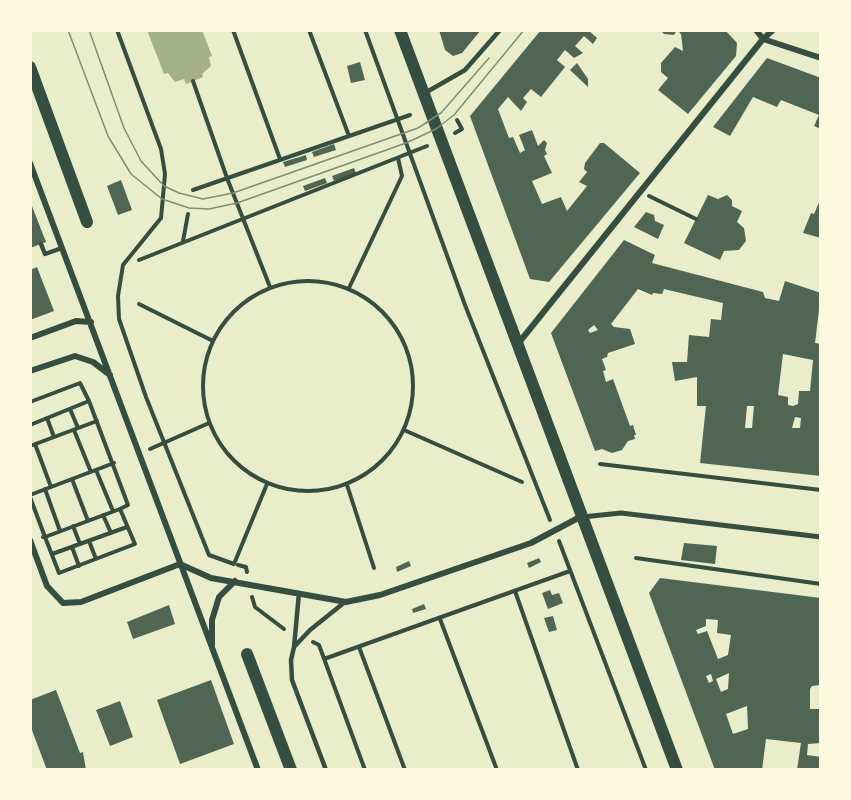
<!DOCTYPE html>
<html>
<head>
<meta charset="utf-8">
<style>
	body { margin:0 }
	#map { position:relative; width:851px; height:800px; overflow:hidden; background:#e9edc9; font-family:"Sofia Sans Condensed",sans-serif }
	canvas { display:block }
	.frame { position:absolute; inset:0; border:32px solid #fefae0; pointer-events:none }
</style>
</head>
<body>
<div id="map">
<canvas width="851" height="800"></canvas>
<div class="frame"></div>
</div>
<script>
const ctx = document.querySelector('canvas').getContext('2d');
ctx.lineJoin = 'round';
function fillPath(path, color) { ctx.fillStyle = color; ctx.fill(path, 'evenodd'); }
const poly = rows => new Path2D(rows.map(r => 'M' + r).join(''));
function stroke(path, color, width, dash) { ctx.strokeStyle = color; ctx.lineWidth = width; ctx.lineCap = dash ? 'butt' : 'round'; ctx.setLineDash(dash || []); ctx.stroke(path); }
fillPath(poly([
	[147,30,202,30,212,56,209,57,211,66,202,74,203,77,186,84,184,79,175,82,168,73,164,74]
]), '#a3b18a');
fillPath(poly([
	[439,30,481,30,462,53,453,56,445,50],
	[541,30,588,30,597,38,593,44,584,36,575,46,583,53,574,58,565,50,557,60,565,67,541,97,531,89,523,98,527,102,521,111,508,97,498,109,509,138,513,137,520,153,525,150,519,135,532,130,538,146,544,140,547,143,545,150,547,154,544,156,552,173,532,181,542,204,561,197,567,211,587,186,579,182,587,172,584,169,585,163,600,143,604,143,640,173,549,282,530,279,470,116],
	[660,30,725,30,737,43,736,56,688,114,658,90,668,78,661,72,661,63,675,47,683,51,681,34,677,30,674,35,664,34],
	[767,58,821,78,821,129,814,126,819,115,781,100,777,107,753,97,730,136,713,127],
	[360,62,365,80,351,83,347,66],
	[577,63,588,79,588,87,570,70],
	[334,144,336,150,314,157,312,152],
	[306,155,307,160,285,167,283,162],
	[354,168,356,173,334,181,332,176],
	[325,178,327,183,305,191,303,186],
	[121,180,132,210,118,215,107,186],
	[708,195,718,199,727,195,732,200,732,206,742,211,737,222,744,228,746,241,739,250,724,251,720,260,684,243],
	[821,198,821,238,803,233,811,213,814,214],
	[30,201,46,242,30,248],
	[646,212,654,215,655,221,664,225,658,239,634,227],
	[624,240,655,255,652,263,763,292,765,298,779,301,785,281,821,293,815,343,821,344,821,476,700,463,706,406,697,406,697,377,675,381,672,362,687,362,689,335,709,337,711,319,721,320,723,303,664,289,662,294,653,293,652,295,638,289,611,324,614,327,630,329,635,344,608,353,607,357,602,359,606,370,603,371,606,382,613,379,630,426,633,425,636,435,634,435,635,439,628,441,622,450,612,453,602,449,595,451,551,333],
	[594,325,598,330,590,333,588,330],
	[783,354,813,360,810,391,799,391,798,404,793,406,788,405,788,397,778,395],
	[747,406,754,406,752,428,745,428],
	[795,417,801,418,800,428,792,428],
	[37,267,54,311,30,320,30,270],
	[684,543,717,546,715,564,681,560],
	[539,558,541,562,529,568,527,563],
	[409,561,411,566,397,572,396,567],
	[660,578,821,598,821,685,812,686,810,689,810,709,821,709,821,743,808,744,807,755,821,757,821,770,797,770,801,743,766,739,762,770,715,770,649,593],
	[706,619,718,620,717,633,731,635,728,655,718,659,707,631,698,634,696,630,706,626],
	[729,673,728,689,721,692,716,679],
	[711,674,713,681,709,683,706,676],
	[747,706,748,729,733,734,726,714],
	[550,590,552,595,559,593,563,603,548,609,542,593],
	[424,604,426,609,413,613,412,609],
	[169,605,175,624,133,639,127,622],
	[553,616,557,630,549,632,544,618],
	[211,680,234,744,180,764,157,700],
	[56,690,80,753,83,752,86,770,47,770,30,725,30,700],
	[120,701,133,737,110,746,96,710]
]), '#4f6655');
stroke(poly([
	[117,30,161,149,165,174,161,218,123,265,118,296,119,319,146,397,209,555,234,564,267,484],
	[233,30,280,159],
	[309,30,349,136],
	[365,30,465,305,550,520],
	[193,81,227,178,270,287],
	[455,133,462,129,457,120],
	[193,190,410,115],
	[649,196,696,219],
	[183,241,188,214],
	[139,260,427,146],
	'203 386a105 105 0 1 1 210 0a105 105 0 1 1-210 0Z',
	[349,288,402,176,398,158],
	[139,304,213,341],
	[30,402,80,383,89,401],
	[70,409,78,428],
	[47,418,54,437],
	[30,425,89,401,128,505,120,509,135,544,59,573,45,537,120,509],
	[74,430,91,472],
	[404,430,522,482],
	[35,444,51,487],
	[30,446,97,421],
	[150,449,209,423],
	[600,464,821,490],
	[96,470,113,511],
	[72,479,88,521],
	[347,485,374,568],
	[45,489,60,531],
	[30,495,114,463],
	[30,497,45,537,43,537],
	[103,515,111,533],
	[73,526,80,544],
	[89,541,96,559],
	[559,541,646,770],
	[72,547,79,566],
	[52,554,127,527],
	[636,558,821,584],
	[238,565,246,567,247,572],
	[515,591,578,770],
	[252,597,255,607,284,629],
	[440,619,497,770],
	[313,642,319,645,365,770],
	[359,647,405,770],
	[324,659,570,571]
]), '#344e41', 4);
stroke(poly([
	[425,93,465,70,500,30],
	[41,244,45,254,62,248],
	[294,647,299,593],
	[326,770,292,680,291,660,294,647,310,630,345,602]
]), '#344e41', 4.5);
stroke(poly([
	[582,517,621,513,821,537]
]), '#344e41', 5);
stroke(poly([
	[756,30,763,39,821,58],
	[30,163,258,770],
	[30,338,76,321,91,322],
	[517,345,763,39,773,30],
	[30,371,75,356,93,362,110,375],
	[30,540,47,586,63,603,81,602,180,564],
	[180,564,211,578,346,602,380,595,531,543,580,517],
	[212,645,212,620,219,597,235,581]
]), '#344e41', 6);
stroke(poly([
	[400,30,677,770],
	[30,67,87,222],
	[247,654,291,770]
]), '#344e41', 12);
stroke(poly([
	[68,30,108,136,131,174,162,199,189,208,209,209,237,203,406,143,436,129,454,115,524,30],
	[89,30,124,128,141,161,164,186,179,193,203,199,233,193,418,128,441,113,489,58]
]), '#7c8e77', 1.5);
</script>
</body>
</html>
